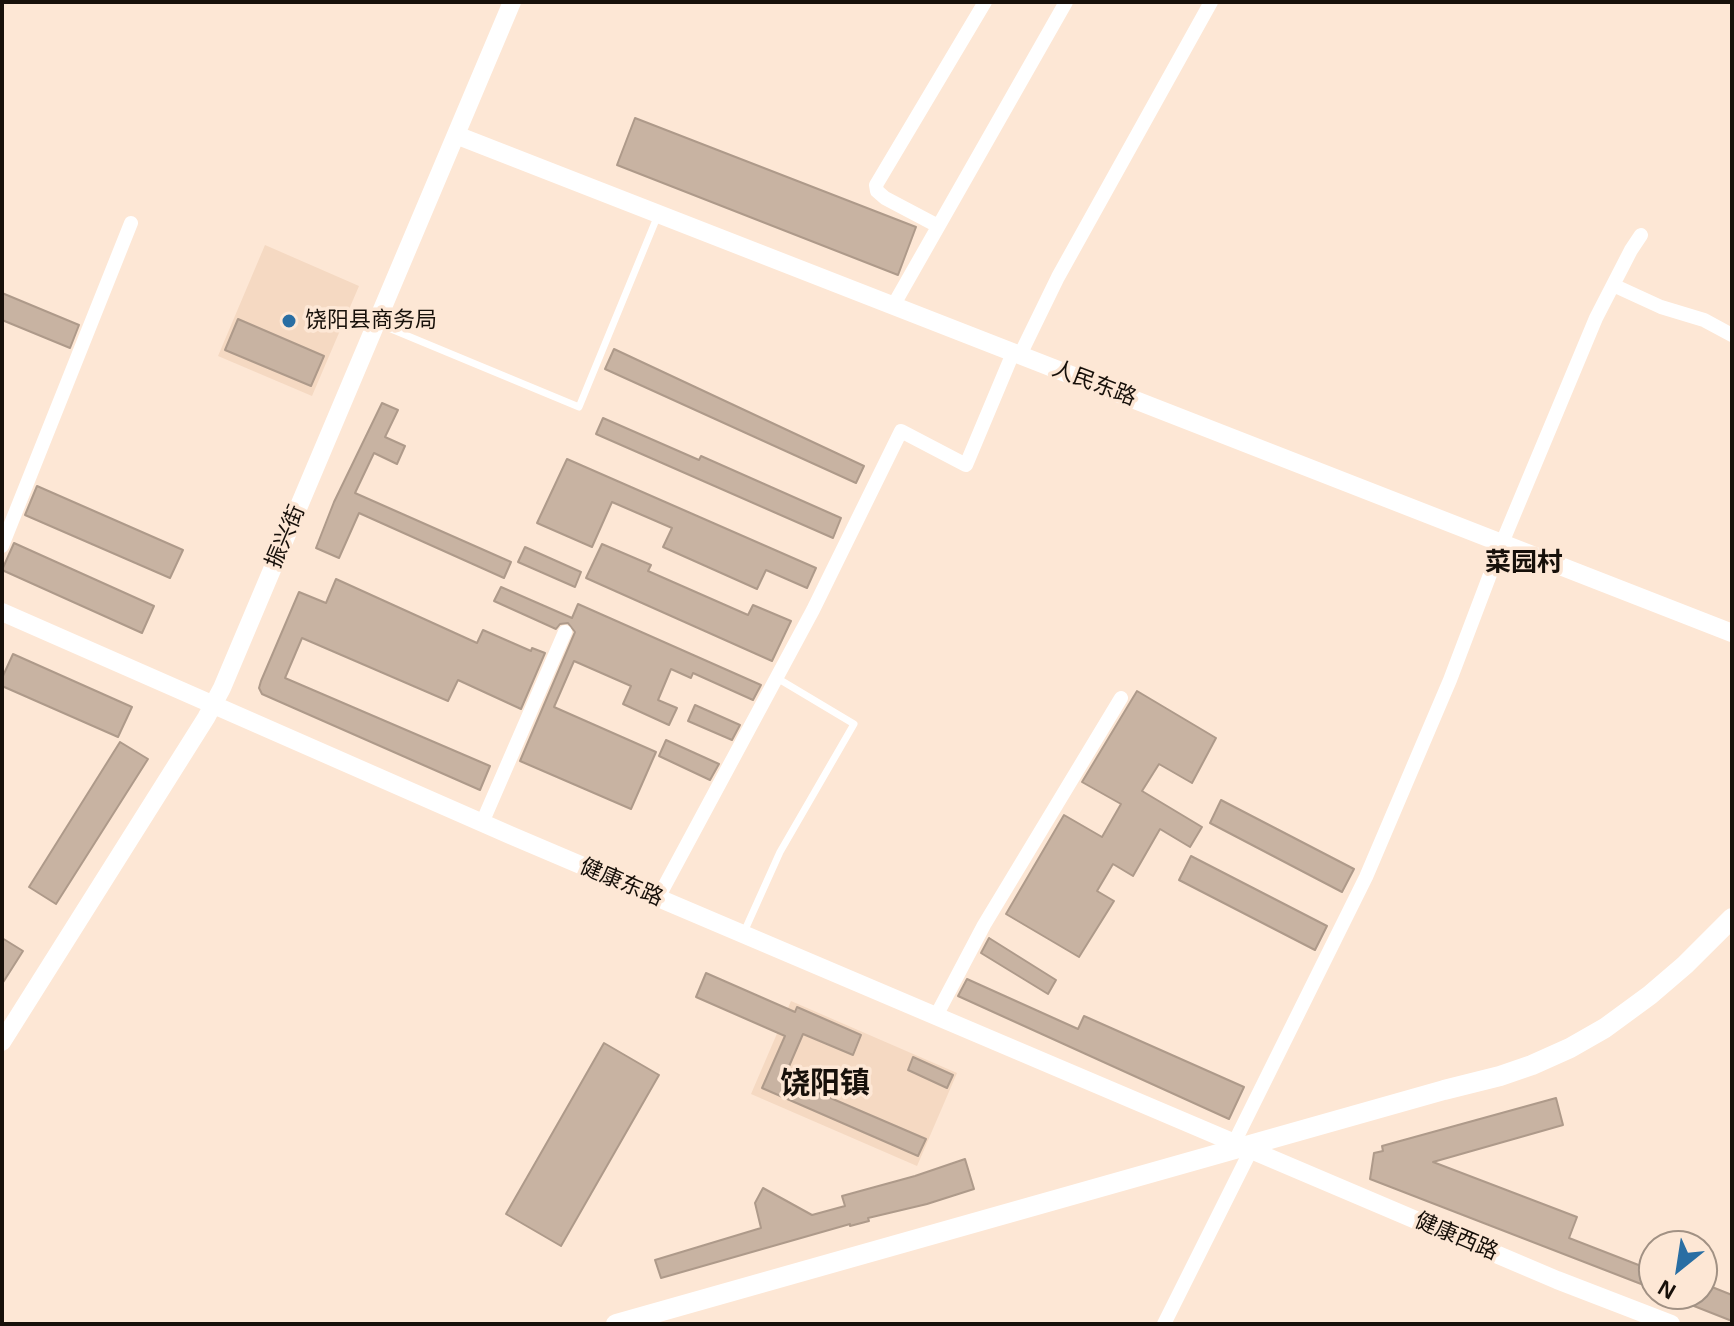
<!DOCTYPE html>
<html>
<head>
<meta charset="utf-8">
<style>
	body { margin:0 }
	#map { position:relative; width:1734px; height:1326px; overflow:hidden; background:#fde7d5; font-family:Helvetica,sans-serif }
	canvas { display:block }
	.frame { position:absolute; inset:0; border:4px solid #17100a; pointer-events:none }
	.north { position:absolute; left:1638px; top:1230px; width:80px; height:80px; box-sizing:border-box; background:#fde7d5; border:2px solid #a19184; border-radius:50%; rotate:210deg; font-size:22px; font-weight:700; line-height:32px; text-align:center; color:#17100a }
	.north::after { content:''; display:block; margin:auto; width:28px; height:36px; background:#296ea3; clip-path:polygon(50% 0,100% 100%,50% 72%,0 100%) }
</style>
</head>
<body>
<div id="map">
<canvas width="1734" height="1326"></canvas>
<div class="frame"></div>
<div class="north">N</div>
</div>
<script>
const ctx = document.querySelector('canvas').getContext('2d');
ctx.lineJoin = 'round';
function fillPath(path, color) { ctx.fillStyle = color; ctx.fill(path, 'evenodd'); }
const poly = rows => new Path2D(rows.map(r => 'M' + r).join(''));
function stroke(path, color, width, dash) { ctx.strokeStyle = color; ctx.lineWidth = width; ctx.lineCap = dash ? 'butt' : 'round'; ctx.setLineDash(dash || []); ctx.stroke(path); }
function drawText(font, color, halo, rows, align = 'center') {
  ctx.font = font + ' Helvetica,"Noto Sans SC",sans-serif'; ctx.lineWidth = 7; ctx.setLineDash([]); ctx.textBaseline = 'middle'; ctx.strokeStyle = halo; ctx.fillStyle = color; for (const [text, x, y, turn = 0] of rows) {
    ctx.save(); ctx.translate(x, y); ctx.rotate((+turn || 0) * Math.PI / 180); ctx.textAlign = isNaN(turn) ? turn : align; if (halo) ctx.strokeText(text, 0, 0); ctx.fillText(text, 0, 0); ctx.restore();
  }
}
fillPath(poly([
	[265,245,359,286,312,396,218,356],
	[791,1001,957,1073,917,1166,751,1094]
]), '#f5d9c2');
const building = poly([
	[635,118,916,227,898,275,617,165,635,118],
	[2,293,79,325,70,348,2,320,2,293],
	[238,319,324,356,311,386,225,350,238,319],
	[614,349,864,466,856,483,605,369,614,349],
	[382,403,398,410,385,437,405,446,397,464,374,453,355,493,511,562,504,578,359,513,339,558,316,548,334,502,382,403],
	[603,418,699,460,701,456,841,518,833,538,596,434,603,418],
	[567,459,816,568,807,588,766,570,757,589,663,547,672,528,612,502,592,547,537,523,567,459],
	[37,486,183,550,170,578,25,515,37,486],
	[14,543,154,606,142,633,2,570,14,543],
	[602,544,651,565,648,571,748,615,753,605,791,621,772,661,586,578,602,544],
	[525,547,581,572,575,587,518,562,525,547],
	[336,579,477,643,483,630,531,651,532,648,545,653,521,709,458,680,448,701,302,638,285,678,490,766,480,790,262,694,259,688,261,681,299,592,326,603,336,579],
	[501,587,572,618,578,604,761,685,753,700,693,673,691,678,671,669,658,700,677,708,669,725,623,704,631,686,574,661,554,707,656,752,631,809,520,761,575,632,568,623,560,624,556,629,494,601,501,587],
	[13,654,132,707,118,737,2,686,2,678,13,654],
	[1137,691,1216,738,1192,783,1159,764,1142,791,1202,827,1190,847,1160,829,1133,876,1113,864,1097,891,1114,901,1079,957,1006,914,1064,815,1102,837,1121,804,1082,782,1137,691],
	[695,705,740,725,732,740,688,721,695,705],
	[666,740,719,764,710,780,659,756,666,740],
	[120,742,148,759,56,904,29,887,120,742],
	[1221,800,1354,869,1342,892,1210,823,1221,800],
	[1191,856,1327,926,1315,950,1179,880,1191,856],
	[2,938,23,951,2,984,2,938],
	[989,938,1056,980,1048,994,981,953,989,938],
	[706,973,795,1012,797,1007,861,1035,853,1055,803,1034,784,1078,926,1139,918,1156,762,1088,785,1036,696,997,706,973],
	[967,979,1078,1029,1084,1016,1244,1087,1229,1119,958,996,967,979],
	[604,1043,659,1075,561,1246,506,1214,604,1043],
	[913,1057,953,1075,947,1088,908,1070,913,1057],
	[1556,1098,1563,1125,1433,1162,1577,1217,1569,1238,1654,1271,1654,1289,1370,1179,1374,1153,1383,1151,1382,1146,1556,1098],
	[965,1159,974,1189,927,1204,868,1218,869,1221,850,1226,850,1224,661,1278,655,1260,761,1228,755,1203,763,1188,812,1215,845,1206,842,1196,915,1176,965,1159],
	[1702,1283,1732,1295,1732,1321,1666,1295,1702,1294,1702,1283]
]);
fillPath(building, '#c8b3a2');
stroke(building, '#ae9a8a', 2);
stroke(poly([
	[379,324,579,407,658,215],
	[744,932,780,852,854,724,777,678]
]), '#fff', 7);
stroke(poly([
	[938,226,885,198,877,191,876,185,985,2],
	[1613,285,1661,307,1704,320,1732,335],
	[893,306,1066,2],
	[1020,355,1058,277,1211,2],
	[2,546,131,223],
	[482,823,565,632],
	[658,898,813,610,901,431,966,465,1013,353],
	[936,1016,984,925,1121,698],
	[1234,1143,1366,877,1450,680,1502,543,1596,318,1631,250,1641,235],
	[1164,1324,1251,1150]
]), '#fff', 14);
stroke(poly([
	[456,135,1732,633],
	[2,612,510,835,1557,1280,1671,1324],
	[2,1042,206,718,222,688,512,2]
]), '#fff', 18);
stroke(poly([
	[616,1324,1444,1090,1500,1076,1532,1065,1570,1048,1605,1028,1650,995,1685,965,1732,918]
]), '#fff', 20);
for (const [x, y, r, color] of [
	[289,321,8,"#296ea3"]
]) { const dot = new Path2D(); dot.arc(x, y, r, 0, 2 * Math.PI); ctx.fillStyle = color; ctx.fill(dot); stroke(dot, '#fde7d5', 3); }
drawText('22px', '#17100a', '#fde7d5', [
	["饶阳县商务局",305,321]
], 'left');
drawText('22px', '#17100a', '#fde7d5', [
	["人民东路",1094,384,21],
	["振兴街",286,537,-67],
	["健康东路",621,883,23],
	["健康西路",1456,1237,23]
]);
drawText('bold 26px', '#17100a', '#fde7d5', [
	["菜园村",1524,564]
]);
drawText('bold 30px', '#17100a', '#fde7d5', [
	["饶阳镇",825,1085]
]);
</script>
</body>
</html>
